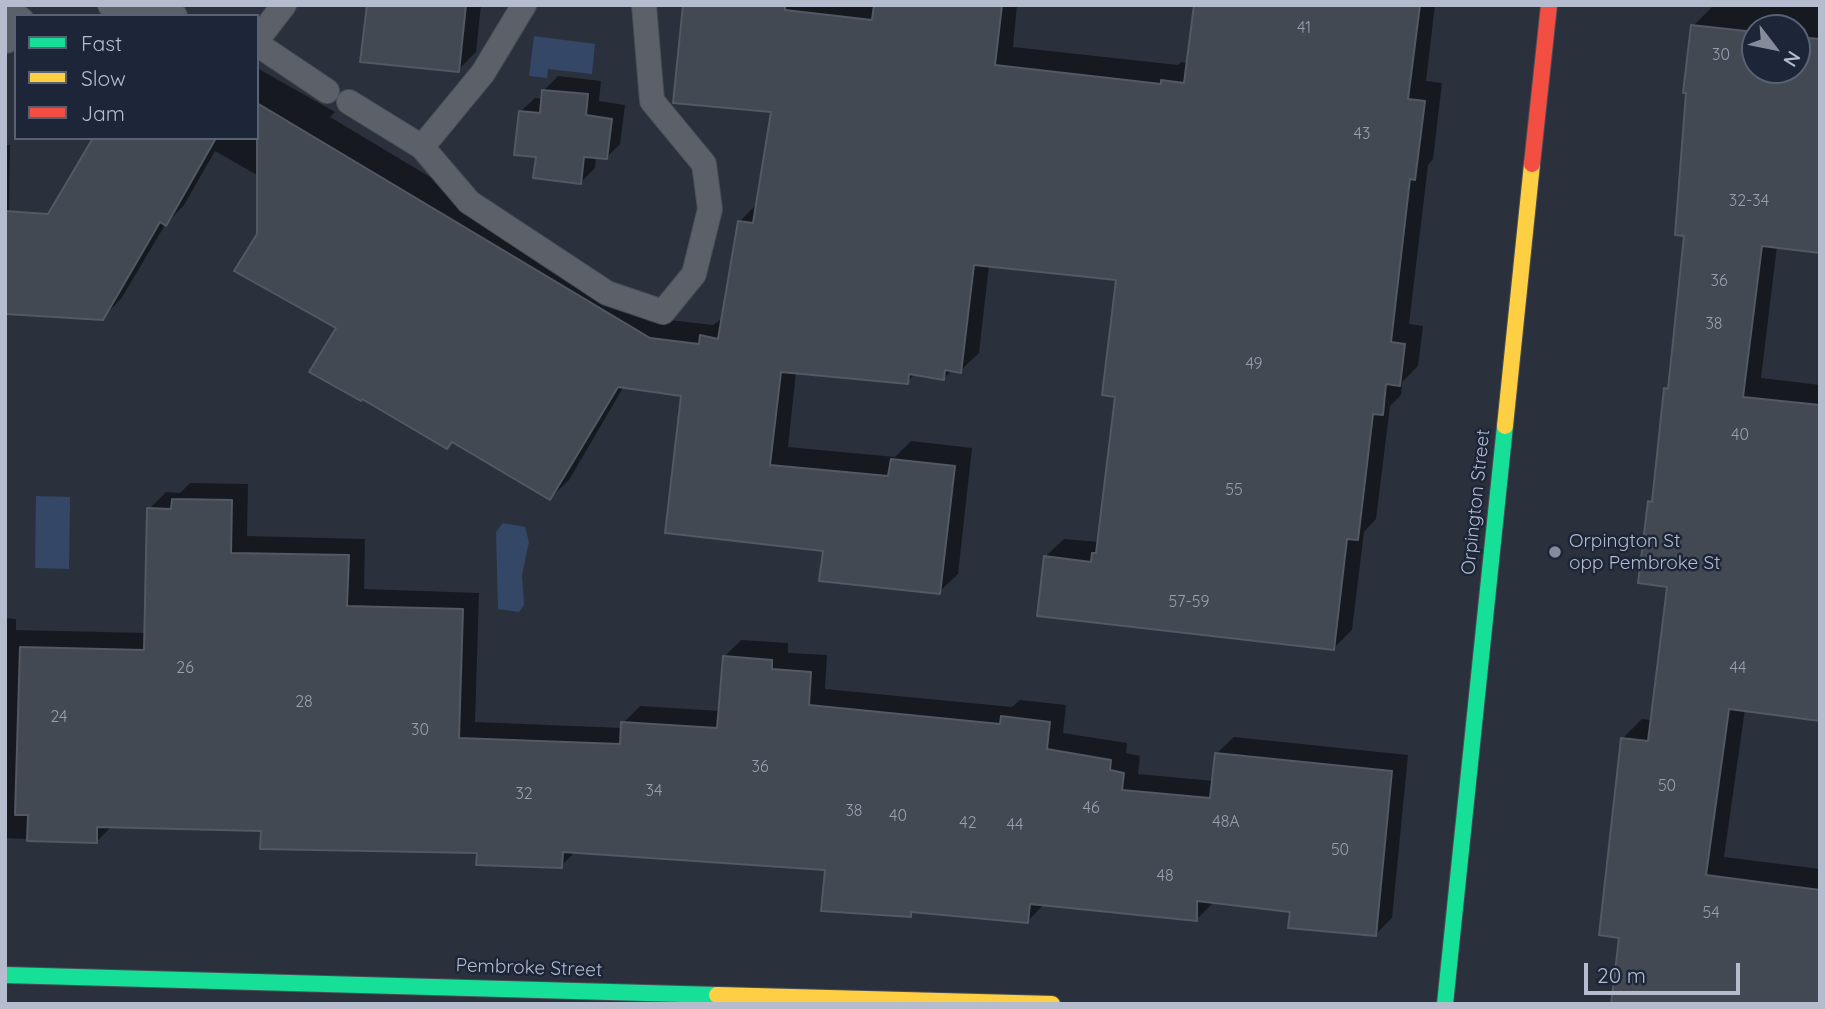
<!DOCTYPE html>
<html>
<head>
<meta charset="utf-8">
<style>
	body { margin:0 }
	#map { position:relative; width:1825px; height:1009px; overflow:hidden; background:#2a313c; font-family:Quicksand,sans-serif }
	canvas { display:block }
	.frame { position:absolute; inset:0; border:7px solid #b4bccd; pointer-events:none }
	.legend { position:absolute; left:14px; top:14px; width:245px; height:126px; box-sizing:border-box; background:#1c2638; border:2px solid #596274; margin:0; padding:9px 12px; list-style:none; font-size:21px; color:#b4bccd }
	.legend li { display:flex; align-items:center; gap:14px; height:35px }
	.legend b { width:35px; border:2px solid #596274 }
	.north { position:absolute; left:1741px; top:14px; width:70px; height:70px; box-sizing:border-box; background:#1c2638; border:2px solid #596274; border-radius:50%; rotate:122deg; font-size:19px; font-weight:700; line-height:28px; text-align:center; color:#b4bccd }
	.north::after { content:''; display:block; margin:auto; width:24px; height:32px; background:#848b9a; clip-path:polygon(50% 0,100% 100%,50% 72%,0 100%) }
	.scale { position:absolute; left:1584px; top:963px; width:156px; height:32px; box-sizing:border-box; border:4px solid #b4bccd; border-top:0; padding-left:9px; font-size:21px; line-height:24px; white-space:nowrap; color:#b4bccd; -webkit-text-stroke:5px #1c2638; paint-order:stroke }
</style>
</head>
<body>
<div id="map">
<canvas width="1825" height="1009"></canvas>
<div class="frame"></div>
<ul class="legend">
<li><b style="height:9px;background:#16e098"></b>Fast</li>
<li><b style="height:9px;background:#ffcf43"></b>Slow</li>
<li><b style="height:9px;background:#f24e42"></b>Jam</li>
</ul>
<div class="north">N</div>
<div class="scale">20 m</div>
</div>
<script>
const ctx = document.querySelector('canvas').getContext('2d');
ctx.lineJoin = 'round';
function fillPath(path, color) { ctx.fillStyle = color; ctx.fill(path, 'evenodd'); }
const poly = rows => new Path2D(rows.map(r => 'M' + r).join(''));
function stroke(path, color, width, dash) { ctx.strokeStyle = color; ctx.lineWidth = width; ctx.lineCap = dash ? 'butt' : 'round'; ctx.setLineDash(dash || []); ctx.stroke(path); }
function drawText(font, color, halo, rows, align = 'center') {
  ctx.font = font + ' Quicksand,sans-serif'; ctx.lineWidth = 5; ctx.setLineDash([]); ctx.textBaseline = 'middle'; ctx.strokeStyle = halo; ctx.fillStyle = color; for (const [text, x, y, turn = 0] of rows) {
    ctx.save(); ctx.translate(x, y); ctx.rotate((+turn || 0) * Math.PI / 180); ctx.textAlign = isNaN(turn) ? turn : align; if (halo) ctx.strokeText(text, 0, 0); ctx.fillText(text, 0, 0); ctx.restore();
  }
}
fillPath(poly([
	[534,36,595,44,592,74,548,69,547,78,529,76],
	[36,496,70,497,69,569,35,568],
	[503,523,525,527,529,542,522,575,524,605,519,612,498,609,496,532]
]), '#344767');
fillPath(poly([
	[369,5,481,5,476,52,458,70],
	[685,5,1017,5,1013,47,1178,65,1181,62,1188,63,1196,5,1435,5,1426,81,1442,83,1433,159,1428,165,1409,324,1423,326,1418,366,1402,382,1401,395,1390,406,1376,519,1364,532,1352,630,1333,649,1045,557,1064,539,1099,542,1117,395,1118,278,989,265,979,353,960,371,952,370,944,378,916,373,907,382,796,372,788,447,895,457,911,441,972,448,958,574,939,592,825,550,683,395,624,386,569,480,550,498,339,327,285,191,215,151,184,205,165,225,121,299,102,318,5,314,5,145,10,145,8,285,95,138,257,138,257,68,335,112,330,117,669,320,713,325,723,318,740,221,758,203,773,110],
	[1820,5,1820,251,1777,246,1761,378,1820,385,1820,719,1745,709,1724,857,1820,869,1820,1004,1621,937,1623,738,1642,719,1652,720,1669,585,1650,502,1654,497,1666,389,1670,385,1686,235,1693,26,1712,7],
	[1755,28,1797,28,1797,70,1755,70],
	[558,76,601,81,599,101,625,105,620,144,606,158,596,157,595,168,581,182,538,156,521,111,535,98,543,99,544,90],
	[190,483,248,484,247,536,365,539,364,589,479,593,475,722,623,728,623,723,640,706,720,711,724,657,741,640,788,643,788,653,827,655,825,689,1012,707,1020,700,1066,705,1063,733,1127,743,1126,753,1140,756,1138,774,1214,781,1217,753,1234,737,1408,755,1392,918,1375,935,1292,911,1213,903,1196,920,1045,903,1028,921,915,910,910,915,827,868,576,851,561,866,479,851,263,829,112,826,96,842,5,838,5,618,16,619,16,630,146,633,149,509,166,492,180,493]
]), '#0007');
const building = poly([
	[367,5,466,5,459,72,360,62,367,5],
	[683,5,785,5,785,10,872,20,874,5,1002,5,995,65,1161,84,1161,80,1184,83,1194,5,1420,5,1408,99,1425,101,1415,180,1410,179,1391,342,1405,344,1400,386,1386,384,1383,415,1373,414,1358,540,1347,539,1334,650,1037,616,1044,556,1091,562,1092,553,1096,553,1115,397,1102,395,1116,280,974,265,961,373,945,370,944,380,909,374,908,384,781,372,770,465,888,476,891,459,955,466,940,594,819,581,823,551,665,533,681,396,618,387,550,500,452,442,447,449,362,399,361,401,309,372,336,328,234,271,257,234,257,103,650,338,699,344,700,335,718,339,738,221,753,223,771,112,673,103,683,5],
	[1691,25,1755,32,1755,70,1797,70,1797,37,1820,39,1820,253,1762,246,1743,397,1820,405,1820,721,1729,709,1706,875,1820,890,1820,1004,1611,1004,1619,938,1599,935,1621,738,1648,741,1667,587,1638,583,1648,501,1652,502,1664,388,1668,389,1684,236,1675,235,1686,93,1683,93,1691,25],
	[542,90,588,94,586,115,612,119,607,159,584,157,581,184,533,178,536,157,514,155,519,111,540,113,542,90],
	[93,138,216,138,166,226,160,222,103,320,5,314,5,211,48,214,93,138],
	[172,499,232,500,231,553,349,555,347,606,463,609,459,738,620,744,621,722,717,728,723,656,772,660,772,669,811,672,809,705,1000,724,1001,716,1050,722,1047,749,1111,760,1110,770,1124,773,1122,790,1210,798,1215,753,1392,771,1376,936,1288,928,1290,912,1197,901,1197,921,1030,904,1028,923,911,912,911,917,821,911,825,870,563,852,562,868,476,865,477,853,260,849,261,831,97,827,97,843,27,841,28,815,15,815,20,647,144,650,147,508,171,509,172,499]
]);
fillPath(building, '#434952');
stroke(building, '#525963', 2);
const lane = poly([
	[110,5,175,16],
	[524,5,483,73,422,147,469,202,607,293,663,312,694,274,710,209,704,164,652,101,644,5],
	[257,40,284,5],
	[257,44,327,91],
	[349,102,422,147]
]);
const street = poly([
	[5,34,16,24]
]);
const fast = poly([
	[5,975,717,995],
	[1445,1004,1505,426]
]);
const slow = poly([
	[1505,426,1532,164],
	[717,995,1052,1004]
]);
const jam = poly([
	[1532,164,1549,5]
]);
stroke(lane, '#494d56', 26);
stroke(street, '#494d56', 40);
stroke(fast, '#494d56', 18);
stroke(slow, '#494d56', 18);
stroke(jam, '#494d56', 18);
stroke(lane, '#5b6069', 24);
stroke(street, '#5b6069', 38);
stroke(fast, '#16e098', 16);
stroke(slow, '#ffcf43', 16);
stroke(jam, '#f24e42', 16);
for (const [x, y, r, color] of [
	[1555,552,7,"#848b9a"]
]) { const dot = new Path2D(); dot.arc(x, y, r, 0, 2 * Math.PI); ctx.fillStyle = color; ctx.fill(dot); stroke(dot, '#1c2638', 2.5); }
drawText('16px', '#989fae', null, [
	["41",1304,28],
	["30",1721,55],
	["43",1362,134],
	["32-34",1749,201],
	["36",1719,281],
	["38",1714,324],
	["49",1254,364],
	["40",1740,435],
	["55",1234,490],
	["57-59",1189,602],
	["26",185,668],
	["44",1738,668],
	["28",304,702],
	["24",59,717],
	["30",420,730],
	["36",760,767],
	["50",1667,786],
	["34",654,791],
	["32",524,794],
	["46",1091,808],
	["38",854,811],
	["40",898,816],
	["48A",1226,822],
	["42",968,823],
	["44",1015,825],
	["50",1340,850],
	["48",1165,876],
	["54",1711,913]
]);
drawText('19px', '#b4bccd', '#1c2638', [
	["Orpington Street",1476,502,-84],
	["Pembroke Street",529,968,2]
]);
drawText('19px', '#b4bccd', '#1c2638', [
	["Orpington St",1569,541],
	["opp Pembroke St",1569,563]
], 'left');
</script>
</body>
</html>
